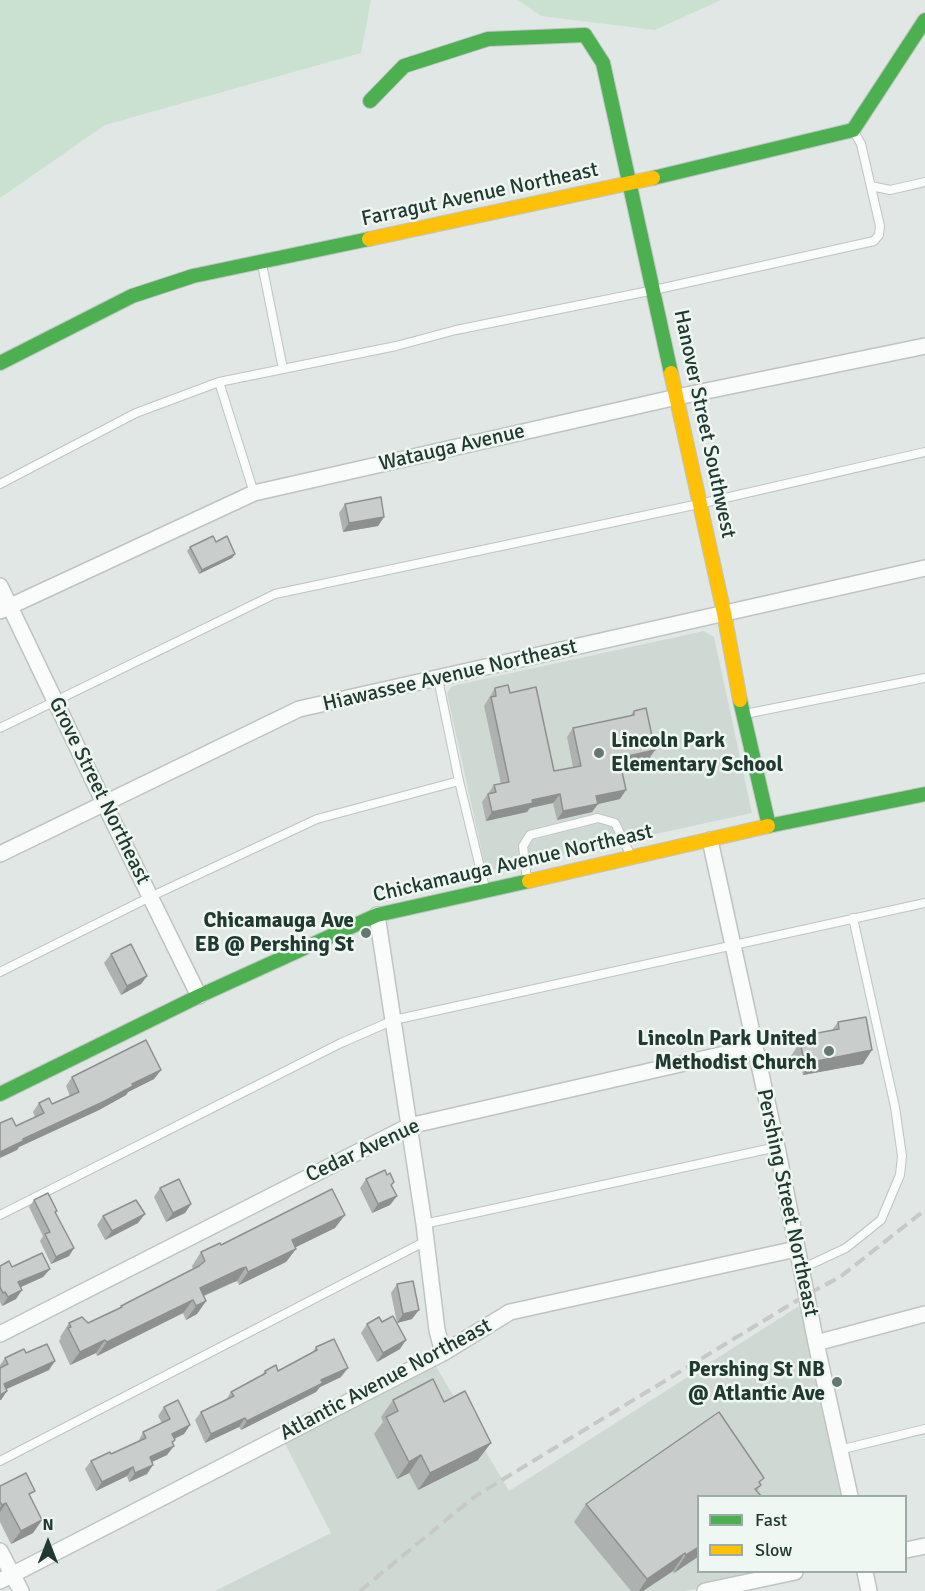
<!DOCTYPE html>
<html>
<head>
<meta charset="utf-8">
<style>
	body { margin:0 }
	#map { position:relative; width:925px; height:1591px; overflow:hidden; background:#e1e7e4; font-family:Signika,sans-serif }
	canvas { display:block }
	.legend { position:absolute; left:697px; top:1495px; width:210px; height:78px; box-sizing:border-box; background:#eff7f2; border:2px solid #9caba5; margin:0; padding:8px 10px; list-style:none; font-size:18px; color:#203a32 }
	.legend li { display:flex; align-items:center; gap:12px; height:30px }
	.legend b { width:30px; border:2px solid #9caba5 }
	.north { position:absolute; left:18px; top:1513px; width:60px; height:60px; -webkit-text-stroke:4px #eff7f2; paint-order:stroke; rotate:0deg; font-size:16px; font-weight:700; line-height:24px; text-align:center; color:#203a32 }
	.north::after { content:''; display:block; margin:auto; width:21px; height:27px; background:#203a32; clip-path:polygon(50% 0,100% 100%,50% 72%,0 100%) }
</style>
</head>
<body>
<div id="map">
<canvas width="925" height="1591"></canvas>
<ul class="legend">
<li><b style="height:8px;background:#4caf50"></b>Fast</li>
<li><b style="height:8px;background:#ffc107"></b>Slow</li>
</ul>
<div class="north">N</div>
</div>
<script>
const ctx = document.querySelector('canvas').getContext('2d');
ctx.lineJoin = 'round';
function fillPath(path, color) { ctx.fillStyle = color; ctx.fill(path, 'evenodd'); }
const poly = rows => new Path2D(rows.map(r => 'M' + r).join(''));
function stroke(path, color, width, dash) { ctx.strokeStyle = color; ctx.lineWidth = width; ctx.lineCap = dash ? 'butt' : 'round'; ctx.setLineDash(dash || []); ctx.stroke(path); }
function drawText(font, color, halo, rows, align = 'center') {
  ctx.font = font + ' Signika,sans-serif'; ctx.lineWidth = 5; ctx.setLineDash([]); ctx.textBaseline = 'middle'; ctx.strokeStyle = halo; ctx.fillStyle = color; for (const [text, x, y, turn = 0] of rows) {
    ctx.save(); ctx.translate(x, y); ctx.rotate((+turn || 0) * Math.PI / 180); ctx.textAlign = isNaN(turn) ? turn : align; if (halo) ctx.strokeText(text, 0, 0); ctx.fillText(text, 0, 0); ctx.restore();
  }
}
fillPath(poly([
	[704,631,714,637,752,813,486,871,447,693,452,686],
	[802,1304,841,1496,698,1496,698,1572,775,1572,686,1591,215,1591,331,1533,283,1440,434,1363,509,1491]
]), '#cfd9d4');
fillPath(poly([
	[0,0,371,0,361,53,105,125,0,198],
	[518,0,721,0,655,30,541,16]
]), '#cae1d0');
const lane = poly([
	[871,186,890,190,925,182],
	[262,264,283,369,396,346,456,330,654,290,874,241,879,235,880,226,861,144,853,130],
	[219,382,254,493],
	[0,484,136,413,219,382,283,369],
	[438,679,459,781,485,888],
	[745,714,925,678],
	[0,728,275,594,699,504,925,452],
	[527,880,523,846,530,835,598,818,615,823,631,856],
	[0,972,150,897,317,819,459,781],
	[0,1215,341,1043,394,1020,925,903],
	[424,1224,777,1147],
	[801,1269,846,1248,881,1220,900,1175,902,1156,895,1107,853,918],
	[839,1450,925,1429],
	[0,1461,426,1241]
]);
const street = poly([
	[0,586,104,803,199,996],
	[0,611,254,493,677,397,925,346],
	[710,840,777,1147,816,1343,850,1496],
	[0,854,299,709,925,568],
	[377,915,424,1224,437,1330,443,1353],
	[0,1334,409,1126,755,1047],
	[816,1343,925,1314],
	[906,1550,925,1546],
	[0,1551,21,1591],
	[865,1572,869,1591],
	[0,1581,443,1353,510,1312,796,1249],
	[705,1591,795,1572]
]);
const fast = poly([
	[370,101,404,66,488,39,585,35,603,63,671,373],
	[653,178,853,130,925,20],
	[0,363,132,296,193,276,369,239],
	[740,700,769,826],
	[768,826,925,794],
	[0,1094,199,996,377,915,529,881]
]);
const slow = poly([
	[369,239,653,178],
	[671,373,724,613,740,700],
	[529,881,768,826]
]);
stroke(lane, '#bec4c1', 10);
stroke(street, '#bec4c1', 18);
stroke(fast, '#bec5c2', 16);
stroke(slow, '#bec5c2', 16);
stroke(lane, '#fafbfb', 8);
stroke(street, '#fafbfb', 15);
stroke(fast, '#4caf50', 14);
stroke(slow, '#ffc107', 14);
stroke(poly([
	[360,1591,474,1497,806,1295,840,1277,925,1210]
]), '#c6c9c8', 4, [12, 6]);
fillPath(poly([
	[345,504,384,517,378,526,343,532,339,513],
	[216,542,235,554,232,558,199,574,187,551,190,547],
	[495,688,510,693,554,771,573,767,567,737,573,728,630,716,634,711,649,759,621,765,620,799,598,804,592,812,557,820,553,803,530,808,527,812,486,821,482,802,494,785,501,784,484,706],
	[111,954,147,976,141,984,121,995,104,963],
	[838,1022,863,1064,803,1075,801,1068,794,1070,791,1056,800,1042,802,1042,807,1035,832,1030],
	[161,1070,154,1079,128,1092,126,1095,99,1110,19,1147,17,1150,16,1126,35,1117,33,1112,39,1103,52,1104,70,1096,66,1086,72,1077],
	[366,1179,392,1185,397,1196,390,1205,372,1213,360,1188],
	[160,1188,191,1204,185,1213,166,1222,154,1197],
	[34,1200,55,1214,74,1248,69,1256,51,1264,40,1241,43,1236,29,1207],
	[103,1216,138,1223,105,1240,97,1225],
	[335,1228,295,1247,296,1249,286,1262,239,1285,237,1281,204,1296,206,1301,197,1314,186,1320,183,1313,97,1356,96,1353,70,1365,59,1341,61,1338,60,1337,69,1323,88,1323,119,1309,121,1306,193,1269,192,1266,201,1252,221,1245],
	[0,1266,12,1267,50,1269,43,1277,21,1287,16,1299,2,1306,0,1302],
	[397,1284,412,1319,397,1323,391,1293],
	[367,1324,400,1349,377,1362,361,1333],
	[316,1347,341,1377,320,1387,316,1392,241,1430,239,1427,205,1443,195,1420,201,1412,226,1400,231,1392,261,1376,265,1371,278,1371,311,1354],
	[26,1353,49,1370,6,1389,7,1391,0,1400,0,1365,5,1358],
	[393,1400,444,1402,478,1460,418,1490,409,1473,397,1479,374,1434,383,1422,381,1417],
	[164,1407,190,1425,184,1434,174,1439,167,1455,152,1462,147,1474,129,1482,127,1476,96,1491,85,1469,91,1461,111,1454,138,1442,143,1432,162,1423,158,1416],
	[760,1484,761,1485,757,1491,699,1497,699,1556,674,1573,673,1571,643,1591,631,1591,574,1522,586,1504],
	[0,1486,30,1497,42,1520,33,1533,11,1544,0,1522]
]), '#adb1af');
fillPath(poly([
	[384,517,378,526,343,532,349,523],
	[235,554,232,558,199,574,202,570],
	[655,750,649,759,613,766,619,758],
	[626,790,620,799,598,804,592,812,557,820,563,811,596,796],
	[560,794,553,803,530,808,527,812,486,821,492,812,532,800],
	[147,976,141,984,121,995,127,986],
	[872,1050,863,1064,803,1075,812,1062],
	[811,1055,801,1068,794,1070,803,1056],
	[161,1070,154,1079,128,1092,126,1095,99,1110,19,1147,17,1150,0,1158,0,1152,23,1139],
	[397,1196,390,1205,372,1213,378,1204],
	[191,1204,185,1213,166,1222,173,1213],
	[145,1214,138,1223,105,1240,112,1231],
	[345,1215,335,1228,282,1254,292,1240],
	[74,1248,69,1256,51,1264,56,1257],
	[296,1249,286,1262,239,1285,248,1272],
	[246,1267,237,1281,231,1283,192,1301,183,1313,97,1356,107,1342,200,1288,240,1269],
	[50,1269,43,1277,12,1291,18,1282],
	[22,1290,16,1299,2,1306,8,1297],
	[206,1301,197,1314,186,1320,196,1306],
	[419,1310,412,1319,397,1323,403,1314],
	[105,1340,96,1353,70,1365,80,1352],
	[406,1340,400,1349,377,1362,383,1353],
	[55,1361,49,1370,0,1392,4,1384],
	[348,1368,341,1377,320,1387,316,1392,241,1430,247,1421,321,1380],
	[7,1391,1,1400,0,1400,0,1395],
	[245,1418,239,1427,205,1443,211,1434],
	[190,1425,184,1434,166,1443,172,1434],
	[175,1440,170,1447,174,1446,167,1455,143,1466,150,1457],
	[491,1443,478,1460,418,1490,430,1473],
	[421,1455,409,1473,397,1479,409,1462],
	[153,1465,147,1474,129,1482,135,1473],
	[133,1467,127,1476,96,1491,102,1482],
	[6,1503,0,1512,0,1508,2,1505],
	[42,1520,33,1533,11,1544,21,1531],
	[699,1547,699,1556,674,1573,686,1555],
	[685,1553,673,1571,643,1591,639,1591,647,1579]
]), '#8d908f');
const building = poly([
	[381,497,384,517,349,523,345,504,381,497],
	[213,536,216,542,227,536,235,554,202,570,190,547,213,536],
	[508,685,510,693,536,687,554,771,581,766,573,728,634,715,634,711,646,708,655,750,619,758,626,790,596,796,598,804,563,811,560,794,532,800,533,803,492,812,488,794,496,792,494,785,509,782,491,697,496,696,495,688,508,685],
	[131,944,147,976,127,986,111,954,131,944],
	[866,1017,872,1050,812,1062,811,1055,803,1056,800,1042,808,1041,807,1035,839,1029,838,1022,866,1017],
	[146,1040,161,1070,132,1084,133,1086,105,1101,23,1139,23,1141,0,1152,0,1123,12,1118,16,1126,44,1113,39,1103,49,1098,52,1104,79,1092,72,1077,146,1040],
	[385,1170,387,1175,390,1173,394,1182,391,1185,397,1196,378,1204,366,1179,385,1170],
	[179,1179,191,1204,173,1213,160,1188,179,1179],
	[332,1189,345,1215,292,1240,296,1249,248,1272,246,1267,240,1269,200,1288,206,1301,196,1306,193,1300,107,1342,105,1340,80,1352,68,1328,71,1327,69,1323,82,1317,88,1323,122,1307,121,1306,199,1266,205,1261,201,1252,220,1243,221,1245,332,1189],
	[48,1193,57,1211,55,1212,74,1248,56,1257,45,1234,50,1232,34,1200,48,1193],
	[136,1200,145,1214,112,1231,103,1216,136,1200],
	[42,1253,50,1269,18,1282,22,1290,8,1297,5,1292,3,1293,0,1287,0,1266,9,1261,12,1267,42,1253],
	[413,1281,419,1310,403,1314,397,1284,413,1281],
	[393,1316,406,1340,383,1353,367,1324,379,1317,382,1322,393,1316],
	[334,1339,348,1368,321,1380,323,1383,247,1421,245,1418,211,1434,201,1412,234,1396,231,1392,266,1373,265,1371,276,1365,278,1371,317,1350,316,1347,334,1339],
	[47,1344,55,1361,4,1384,7,1391,0,1395,0,1368,8,1364,5,1358,24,1349,26,1353,47,1344],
	[433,1379,444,1402,465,1391,491,1443,430,1473,421,1455,409,1462,386,1417,398,1411,393,1400,433,1379],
	[178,1400,190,1425,172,1434,175,1440,172,1442,174,1446,150,1457,153,1465,135,1473,133,1467,102,1482,91,1461,110,1452,111,1454,146,1438,143,1432,170,1419,164,1407,178,1400],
	[719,1412,764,1478,759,1482,761,1485,755,1489,762,1497,699,1497,699,1547,686,1555,685,1553,647,1579,586,1504,719,1412],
	[26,1473,35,1491,29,1494,42,1520,21,1531,6,1503,2,1505,0,1502,0,1486,26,1473]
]);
fillPath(building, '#c9cecc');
stroke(building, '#8d908f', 1.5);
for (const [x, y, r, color] of [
	[599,753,6,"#647770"],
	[366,933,6,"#647770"],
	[829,1051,6,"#647770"],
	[837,1382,6,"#647770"]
]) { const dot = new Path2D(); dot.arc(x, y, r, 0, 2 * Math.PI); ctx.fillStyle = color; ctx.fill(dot); stroke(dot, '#eff7f2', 2); }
drawText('21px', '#203a32', '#eff7f2', [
	["Farragut Avenue Northeast",480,195,-12],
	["Hanover Street Southwest",704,424,78],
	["Watauga Avenue",452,448,-13],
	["Hiawassee Avenue Northeast",450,676,-13],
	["Grove Street Northeast",99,791,64],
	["Chickamauga Avenue Northeast",513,864,-13],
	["Cedar Avenue",363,1151,-25],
	["Pershing Street Northeast",787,1203,78],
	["Atlantic Avenue Northeast",386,1380,-28]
]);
drawText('bold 21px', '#203a32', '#eff7f2', [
	["Lincoln Park",611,741,"left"],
	["Elementary School",611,765,"left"],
	["Chicamauga Ave",354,921],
	["EB @ Pershing St",354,945],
	["Lincoln Park United",817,1039],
	["Methodist Church",817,1063],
	["Pershing St NB",825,1370],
	["@ Atlantic Ave",825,1394]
], 'right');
</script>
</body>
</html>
